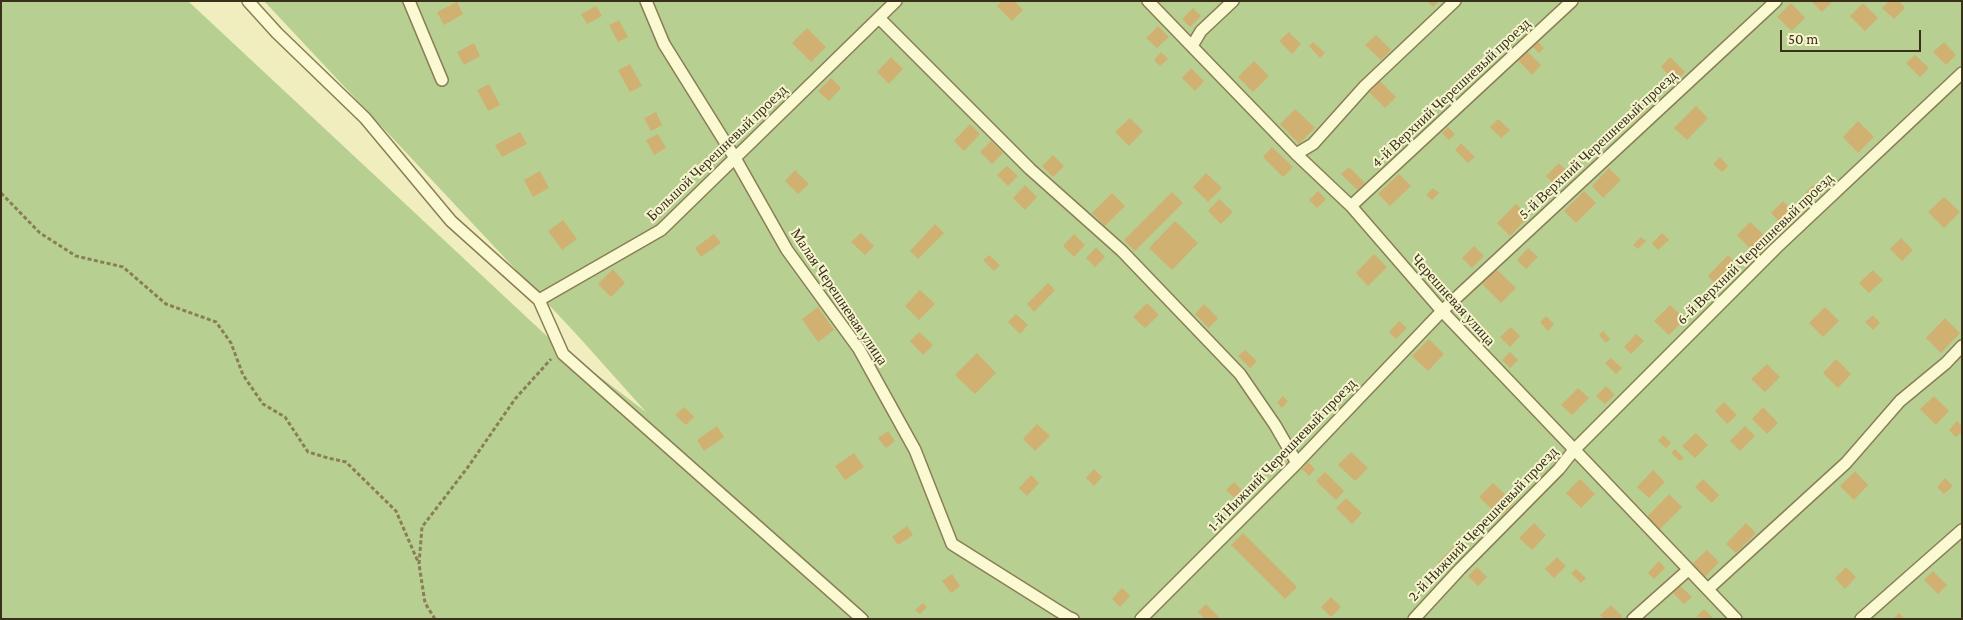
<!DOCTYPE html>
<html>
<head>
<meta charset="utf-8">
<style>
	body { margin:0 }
	#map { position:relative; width:1963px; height:620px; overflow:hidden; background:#f0eebe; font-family:"Crimson Pro",serif }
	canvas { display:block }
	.frame { position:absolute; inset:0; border:2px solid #38301b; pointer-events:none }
	.scale { position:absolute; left:1780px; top:30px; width:141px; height:22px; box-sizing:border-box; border:2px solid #38301b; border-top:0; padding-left:6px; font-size:15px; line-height:18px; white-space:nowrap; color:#38301b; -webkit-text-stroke:4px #f7f5ce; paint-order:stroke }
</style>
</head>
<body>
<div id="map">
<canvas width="1963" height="620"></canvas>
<div class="frame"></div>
<div class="scale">50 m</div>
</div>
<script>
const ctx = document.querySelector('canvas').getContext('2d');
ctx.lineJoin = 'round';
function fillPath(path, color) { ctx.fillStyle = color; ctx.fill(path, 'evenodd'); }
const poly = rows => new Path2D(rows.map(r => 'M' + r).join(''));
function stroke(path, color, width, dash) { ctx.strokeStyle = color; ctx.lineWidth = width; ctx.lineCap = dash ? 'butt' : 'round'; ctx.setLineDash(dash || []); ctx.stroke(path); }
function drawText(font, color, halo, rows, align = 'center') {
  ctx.font = font + ' "Crimson Pro",serif'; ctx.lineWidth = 4; ctx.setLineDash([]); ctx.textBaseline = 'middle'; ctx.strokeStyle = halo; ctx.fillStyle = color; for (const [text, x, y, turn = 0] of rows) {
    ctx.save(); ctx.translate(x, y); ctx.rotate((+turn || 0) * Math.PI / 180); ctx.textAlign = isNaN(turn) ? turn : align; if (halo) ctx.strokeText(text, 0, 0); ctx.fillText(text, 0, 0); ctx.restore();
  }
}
fillPath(poly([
	[1,1,188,1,550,339,646,412,578,336,264,1,1962,1,1962,619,1,619]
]), '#b8cf92');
fillPath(poly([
	[1002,1,1014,1,1023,10,1012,21,997,6],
	[1427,1,1439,1,1433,7],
	[1811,1,1833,1,1822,12],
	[1889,1,1899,1,1905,8,1894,19,1882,8],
	[457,2,463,14,444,25,437,12],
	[1791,3,1805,18,1792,31,1777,17],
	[1863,3,1878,18,1865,31,1850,16],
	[596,6,602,16,587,24,581,14],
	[1193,8,1201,16,1190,27,1182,19],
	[619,20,628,37,618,42,609,25],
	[1158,26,1169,37,1157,48,1146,38],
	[807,28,826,47,811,62,792,43],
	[1289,32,1301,44,1292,54,1279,41],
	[1376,35,1391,50,1381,60,1365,45],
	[1537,41,1544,48,1539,53,1532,46],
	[1313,42,1325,53,1320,58,1309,46],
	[1944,42,1956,55,1946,65,1933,52],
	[474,43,480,56,464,65,457,52],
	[1527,51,1541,65,1532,75,1518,60],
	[1161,52,1168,59,1160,66,1154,60],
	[1915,55,1929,68,1920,77,1906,63],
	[891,57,903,69,889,84,877,72],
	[1670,57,1685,72,1675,82,1661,67],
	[1254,61,1269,76,1253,92,1238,77],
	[630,64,642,86,630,92,618,70],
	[1191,68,1204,81,1195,91,1182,78],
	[831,78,841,88,829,101,818,91],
	[1380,81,1396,97,1385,108,1369,92],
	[489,84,500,105,488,111,477,90],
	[1642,100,1649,107,1638,118,1631,111],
	[1696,106,1708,118,1687,140,1674,128],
	[1295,109,1315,128,1299,144,1280,124],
	[656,112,662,125,651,131,644,118],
	[1130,118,1143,131,1129,146,1115,132],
	[1498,119,1510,130,1501,138,1490,127],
	[1858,121,1874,137,1858,153,1843,137],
	[970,124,980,134,964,151,954,141],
	[1448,127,1455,134,1449,140,1442,133],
	[520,132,527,144,502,157,495,145],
	[658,134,666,148,654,155,646,140],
	[991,141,1003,153,992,164,980,152],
	[1461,143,1475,157,1468,163,1455,150],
	[1272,147,1293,167,1283,177,1263,157],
	[1053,155,1064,166,1053,177,1042,166],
	[1720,157,1728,166,1722,172,1713,164],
	[1559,163,1572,176,1559,189,1546,176],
	[1007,166,1018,176,1008,186,997,175],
	[1349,167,1365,183,1357,190,1341,174],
	[1609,168,1621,180,1603,198,1592,186],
	[795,170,809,184,798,194,785,181],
	[540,171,549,188,533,197,524,180],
	[1206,173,1222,188,1208,202,1193,187],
	[1399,174,1411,186,1390,206,1378,194],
	[1025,185,1037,197,1025,210,1013,198],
	[1813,185,1821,193,1813,201,1805,193],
	[1433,188,1439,193,1432,200,1426,195],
	[1318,191,1326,199,1317,208,1309,200],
	[1584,191,1596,203,1576,223,1564,211],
	[1172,192,1183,203,1135,251,1124,240],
	[1112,193,1125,206,1105,226,1092,213],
	[1944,197,1960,212,1944,228,1928,212],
	[1219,199,1233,212,1221,224,1208,211],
	[1783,201,1796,214,1784,226,1771,213],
	[1516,204,1529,216,1510,236,1497,223],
	[563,220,577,239,562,250,548,231],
	[1175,221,1198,243,1172,270,1149,248],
	[1750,222,1768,239,1754,253,1737,235],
	[935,224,944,233,918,259,910,251],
	[861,233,874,246,865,255,851,242],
	[1662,233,1669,240,1658,250,1652,243],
	[714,234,721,243,701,257,695,248],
	[1074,234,1085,245,1074,257,1063,246],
	[1641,237,1646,241,1638,249,1633,245],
	[1901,238,1913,250,1902,261,1890,249],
	[1474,246,1484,256,1472,268,1462,258],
	[1096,247,1105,257,1095,267,1086,258],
	[1528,248,1538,257,1526,269,1517,260],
	[1374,254,1387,267,1368,286,1356,273],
	[989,255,1000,265,994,271,983,260],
	[1728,255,1740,268,1720,288,1708,276],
	[613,269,625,283,611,297,598,284],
	[1496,269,1516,288,1501,303,1482,284],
	[1873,270,1883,280,1869,293,1859,283],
	[1048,283,1055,290,1034,312,1027,304],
	[920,290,935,304,919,320,905,306],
	[1147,303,1159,315,1145,328,1133,317],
	[1204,304,1218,318,1209,328,1195,314],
	[1670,305,1685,319,1669,335,1654,321],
	[818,307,834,330,818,342,802,319],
	[1825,307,1839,321,1823,337,1809,323],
	[1016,314,1028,325,1020,334,1008,322],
	[1873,315,1880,323,1873,330,1865,322],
	[1546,316,1554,324,1548,331,1540,322],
	[1945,318,1960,333,1941,353,1926,338],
	[1399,321,1407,328,1396,339,1389,332],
	[1511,327,1520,336,1510,347,1500,337],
	[1603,331,1610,339,1606,343,1599,335],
	[919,332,933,345,923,355,910,341],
	[1636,334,1644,341,1631,354,1624,347],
	[1429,339,1444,354,1428,371,1412,356],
	[1245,350,1257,361,1250,368,1238,356],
	[1510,352,1518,360,1510,368,1502,360],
	[977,353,996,373,975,394,955,375],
	[1611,358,1622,368,1616,374,1605,363],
	[1836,359,1851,374,1838,388,1823,373],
	[1767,364,1780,377,1765,392,1751,379],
	[1606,386,1615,395,1605,404,1596,396],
	[1578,388,1589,398,1572,415,1561,405],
	[1283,396,1288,401,1282,408,1277,402],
	[1934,396,1949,411,1936,425,1920,409],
	[1724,402,1737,415,1727,424,1715,411],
	[684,407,694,417,686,425,675,415],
	[1763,407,1778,423,1767,434,1752,419],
	[1957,421,1962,426,1962,432,1956,437,1949,430],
	[1037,424,1050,436,1035,451,1023,439],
	[717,426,724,437,704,451,697,440],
	[1745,426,1755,436,1740,451,1730,441],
	[888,431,895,441,886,448,878,438],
	[1696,433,1708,445,1695,458,1682,446],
	[1663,435,1671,443,1666,448,1658,441],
	[1675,449,1684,458,1680,461,1671,453],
	[1351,452,1368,468,1355,481,1338,465],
	[854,453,864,467,845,480,835,466],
	[1308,462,1315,469,1309,476,1302,469],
	[1094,469,1102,477,1094,486,1086,478],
	[1653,470,1665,482,1649,498,1637,487],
	[1855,471,1868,485,1854,500,1840,486],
	[1325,472,1344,491,1336,500,1316,481],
	[1031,475,1039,483,1027,496,1019,488],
	[1945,478,1953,486,1944,494,1937,487],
	[1580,479,1595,494,1581,508,1566,493],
	[1703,479,1719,495,1712,503,1695,487],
	[1234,482,1244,492,1237,500,1226,490],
	[1493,483,1514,503,1500,517,1479,497],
	[1669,494,1682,507,1659,530,1647,517],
	[1346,498,1362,513,1352,524,1336,508],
	[1534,523,1546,535,1532,550,1519,538],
	[1746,523,1756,533,1736,553,1726,544],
	[907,526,913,535,898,545,892,537],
	[1243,533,1297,587,1285,599,1231,545],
	[1456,544,1464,552,1445,570,1438,563],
	[1707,550,1719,562,1705,577,1692,564],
	[1557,557,1566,566,1554,578,1545,569],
	[1659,561,1665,568,1654,579,1648,573],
	[1477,567,1487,577,1478,586,1468,576],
	[1846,567,1856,577,1845,589,1835,578],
	[1576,569,1586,578,1581,583,1571,573],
	[1933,571,1947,585,1938,594,1924,580],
	[952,574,960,586,951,593,942,581],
	[1680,586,1692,597,1684,604,1673,593],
	[1122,588,1130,596,1120,607,1112,599],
	[1331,597,1341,607,1331,617,1321,607],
	[923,603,927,607,920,614,915,610],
	[1206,604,1220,618,1219,619,1205,619,1198,612],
	[1611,605,1622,616,1620,619,1604,619,1600,615],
	[1704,609,1714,619,1696,617],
	[1899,613,1905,619,1893,619]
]), '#d1b171');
const service = poly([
	[248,1,277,33,365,118,451,221,539,300,563,354,862,619],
	[409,1,442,80],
	[646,1,664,44,735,158,787,250,859,349,915,450,952,544,1068,617,1073,619],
	[1148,1,1296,154,1351,206,1442,311,1736,619],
	[879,18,1030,169,1122,251,1240,374,1275,425,1297,463],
	[1192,46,1201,31,1233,1],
	[1296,154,1313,144,1365,86,1455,1],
	[1351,206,1572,1],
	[539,300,661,230,896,1],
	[1708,589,1846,463,1900,401,1946,363,1962,346],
	[1141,619,1297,463,1442,311,1776,1],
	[1414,619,1460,569,1559,469,1574,450,1776,248,1962,73],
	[1633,619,1688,570],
	[1861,619,1962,530]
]);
stroke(service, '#897e56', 14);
stroke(poly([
	[1,193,40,233,76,256,123,267,166,304,216,322,231,343,243,375,263,404,285,417,308,452,328,458,346,462,396,511,419,564],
	[435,619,425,603,419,564,422,527,468,467,515,399,551,359]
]), '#897e56', 3, [4, 2.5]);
stroke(service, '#fbf9d1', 11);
drawText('15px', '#38301b', '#f7f5ce', [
	["4-й Верхний Черешневый проезд",1451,93,-43],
	["5-й Верхний Черешневый проезд",1598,145,-43],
	["Большой Черешневый проезд",717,153,-44],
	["6-й Верхний Черешневый проезд",1755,249,-44],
	["Малая Черешневая улица",839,297,56],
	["Черешневая улица",1453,300,48],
	["1-й Нижний Черешневый проезд",1282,455,-46],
	["2-й Нижний Черешневый проезд",1483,524,-46]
]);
</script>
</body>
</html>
